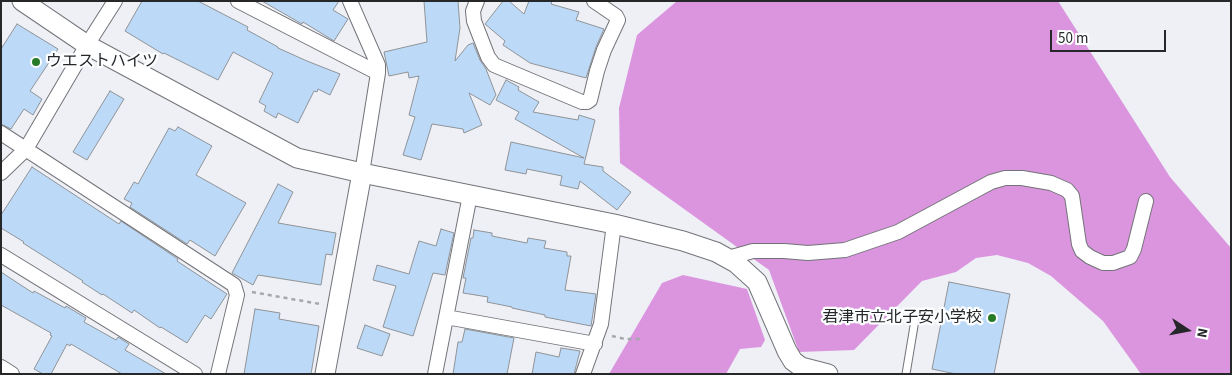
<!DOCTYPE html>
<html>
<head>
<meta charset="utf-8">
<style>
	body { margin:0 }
	#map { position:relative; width:1232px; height:375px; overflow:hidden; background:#eef0f6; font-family:"Source Sans 3",sans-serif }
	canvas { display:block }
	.frame { position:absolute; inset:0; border:2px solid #262729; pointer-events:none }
	.north { position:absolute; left:1162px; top:305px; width:50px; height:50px; -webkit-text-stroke:4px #fdfeff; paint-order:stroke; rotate:101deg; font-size:14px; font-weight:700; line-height:20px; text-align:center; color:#262729 }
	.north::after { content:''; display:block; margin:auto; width:18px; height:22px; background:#262729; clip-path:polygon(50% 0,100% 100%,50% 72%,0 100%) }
	.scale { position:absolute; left:1050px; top:30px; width:116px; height:22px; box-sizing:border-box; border:2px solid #262729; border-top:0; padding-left:6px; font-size:15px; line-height:18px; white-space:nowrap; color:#262729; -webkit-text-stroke:4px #fdfeff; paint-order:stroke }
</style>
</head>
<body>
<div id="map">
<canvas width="1232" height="375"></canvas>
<div class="frame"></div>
<div class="north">N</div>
<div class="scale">50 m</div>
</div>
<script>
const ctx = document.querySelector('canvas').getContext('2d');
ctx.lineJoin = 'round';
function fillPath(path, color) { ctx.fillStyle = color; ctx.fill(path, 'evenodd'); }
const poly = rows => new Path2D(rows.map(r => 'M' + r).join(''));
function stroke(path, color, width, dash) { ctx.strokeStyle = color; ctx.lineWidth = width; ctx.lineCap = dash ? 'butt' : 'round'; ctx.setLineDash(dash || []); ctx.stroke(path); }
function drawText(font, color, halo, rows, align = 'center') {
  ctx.font = font + ' "Source Sans 3","Noto Sans JP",sans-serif'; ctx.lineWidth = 4.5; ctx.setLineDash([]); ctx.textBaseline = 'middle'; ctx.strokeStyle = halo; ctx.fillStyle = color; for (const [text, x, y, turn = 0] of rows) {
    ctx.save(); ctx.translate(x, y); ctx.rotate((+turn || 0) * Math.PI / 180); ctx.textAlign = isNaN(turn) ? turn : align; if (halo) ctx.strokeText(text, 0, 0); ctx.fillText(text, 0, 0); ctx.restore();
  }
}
fillPath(poly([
	[677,1,1058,1,1170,177,1231,248,1231,374,1141,374,1103,321,1051,276,1028,263,997,255,976,258,956,272,922,281,854,350,799,352,769,270,620,163,619,108,637,35],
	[683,275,747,289,765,340,761,347,740,349,726,374,609,374,662,283]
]), '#db95df');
const building = poly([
	[142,1,198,1,248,27,247,30,278,47,278,48,307,61,340,74,330,95,318,89,317,92,314,91,298,123,278,113,276,118,264,111,266,106,259,102,273,73,233,52,218,80,164,53,163,54,125,31,142,1],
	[262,1,339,1,333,10,348,19,334,41,303,22,302,24,262,1],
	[424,1,458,1,460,28,455,61,468,45,473,43,480,60,486,69,496,95,490,105,469,93,482,125,464,133,463,129,432,124,421,160,403,155,415,117,409,115,419,76,409,78,408,72,389,76,384,52,427,42,424,1],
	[503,1,509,1,524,14,529,1,552,1,551,4,579,12,576,20,604,29,596,47,586,78,530,63,503,45,505,41,485,24,503,1],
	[17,24,58,49,30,91,42,99,33,115,24,109,11,129,1,124,1,49,17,24],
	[506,80,519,87,518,90,539,102,533,112,578,120,579,115,595,120,584,164,603,167,603,171,631,192,617,210,580,181,578,189,560,185,562,176,527,169,526,174,505,170,511,142,584,158,515,119,519,112,496,100,506,80],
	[110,91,124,99,87,160,73,152,110,91],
	[178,127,212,146,196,175,246,203,215,256,190,240,187,244,130,207,132,203,124,199,134,182,138,184,169,128,175,131,178,127],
	[32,167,119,224,121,221,178,259,177,261,227,294,211,319,205,315,187,343,161,327,160,328,134,310,132,313,103,294,102,295,82,282,83,281,23,243,24,242,1,228,1,215,32,167],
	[278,184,293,192,278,223,336,233,332,255,326,254,321,285,258,275,253,285,232,273,278,184],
	[441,229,454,233,445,275,433,273,413,336,383,327,396,286,373,280,377,265,409,274,419,241,436,246,441,229],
	[474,230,492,233,492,236,527,243,528,238,546,241,544,248,567,252,567,256,571,256,565,290,596,294,591,326,545,317,545,315,512,308,512,307,487,302,488,297,463,293,466,278,463,278,471,238,473,238,474,230],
	[1,272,33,293,34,291,65,308,66,306,86,318,84,322,116,340,118,337,129,344,125,350,166,374,122,374,71,344,70,346,67,344,51,374,43,374,34,369,52,336,50,335,51,333,1,305,1,272],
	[949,282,1010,294,994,374,956,374,932,369,949,282],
	[255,309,280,313,279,319,319,326,311,374,244,374,255,309],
	[365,325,390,334,382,356,357,348,365,325],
	[465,329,514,338,507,374,453,374,458,342,462,342,465,329],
	[561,348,580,351,574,374,532,374,536,352,559,357,561,348]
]);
fillPath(building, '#bcdaf7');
stroke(building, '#8f9397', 1);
const lane = poly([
	[906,374,915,320]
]);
const street = poly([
	[238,1,378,73],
	[350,1,378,65,378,73,362,173],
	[477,1,473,11,474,21,488,57,494,65,582,102,587,102,590,100,597,71,604,50,618,20,616,16,594,1],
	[1,133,234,285,237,295,218,374],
	[1,173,26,149,87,45,115,1],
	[1,255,195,374],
	[728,258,753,251,784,251,808,253,845,250,898,232,991,182,1005,178,1022,178,1051,183,1067,190,1072,196,1079,244,1082,251,1090,257,1103,263,1113,263,1130,257,1134,249,1146,201],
	[446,317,595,344],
	[1,367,12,374],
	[435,374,470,195],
	[583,374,601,324,614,224]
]);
const secondary = poly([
	[22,1,87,45,297,158,362,173,614,224,683,241,716,252,736,263,757,282,787,351,793,361,801,367,828,374],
	[325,374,362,173]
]);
stroke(lane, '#737479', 9);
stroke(street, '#737479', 16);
stroke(secondary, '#737479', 21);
stroke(poly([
	[252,292,320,304],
	[612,336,625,339,641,339]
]), '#a5a7ac', 2.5, [4, 4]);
stroke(lane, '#fff', 7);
stroke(street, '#fff', 14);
stroke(secondary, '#fff', 19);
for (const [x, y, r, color] of [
	[36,62,5,"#277b27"],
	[992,318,5,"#277b27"]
]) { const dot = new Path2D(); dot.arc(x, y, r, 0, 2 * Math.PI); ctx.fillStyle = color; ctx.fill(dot); stroke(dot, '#fdfeff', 2); }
drawText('16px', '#262729', '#fdfeff', [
	["ウエストハイツ",46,62],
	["君津市立北子安小学校",982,318,"right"]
], 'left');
</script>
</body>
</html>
